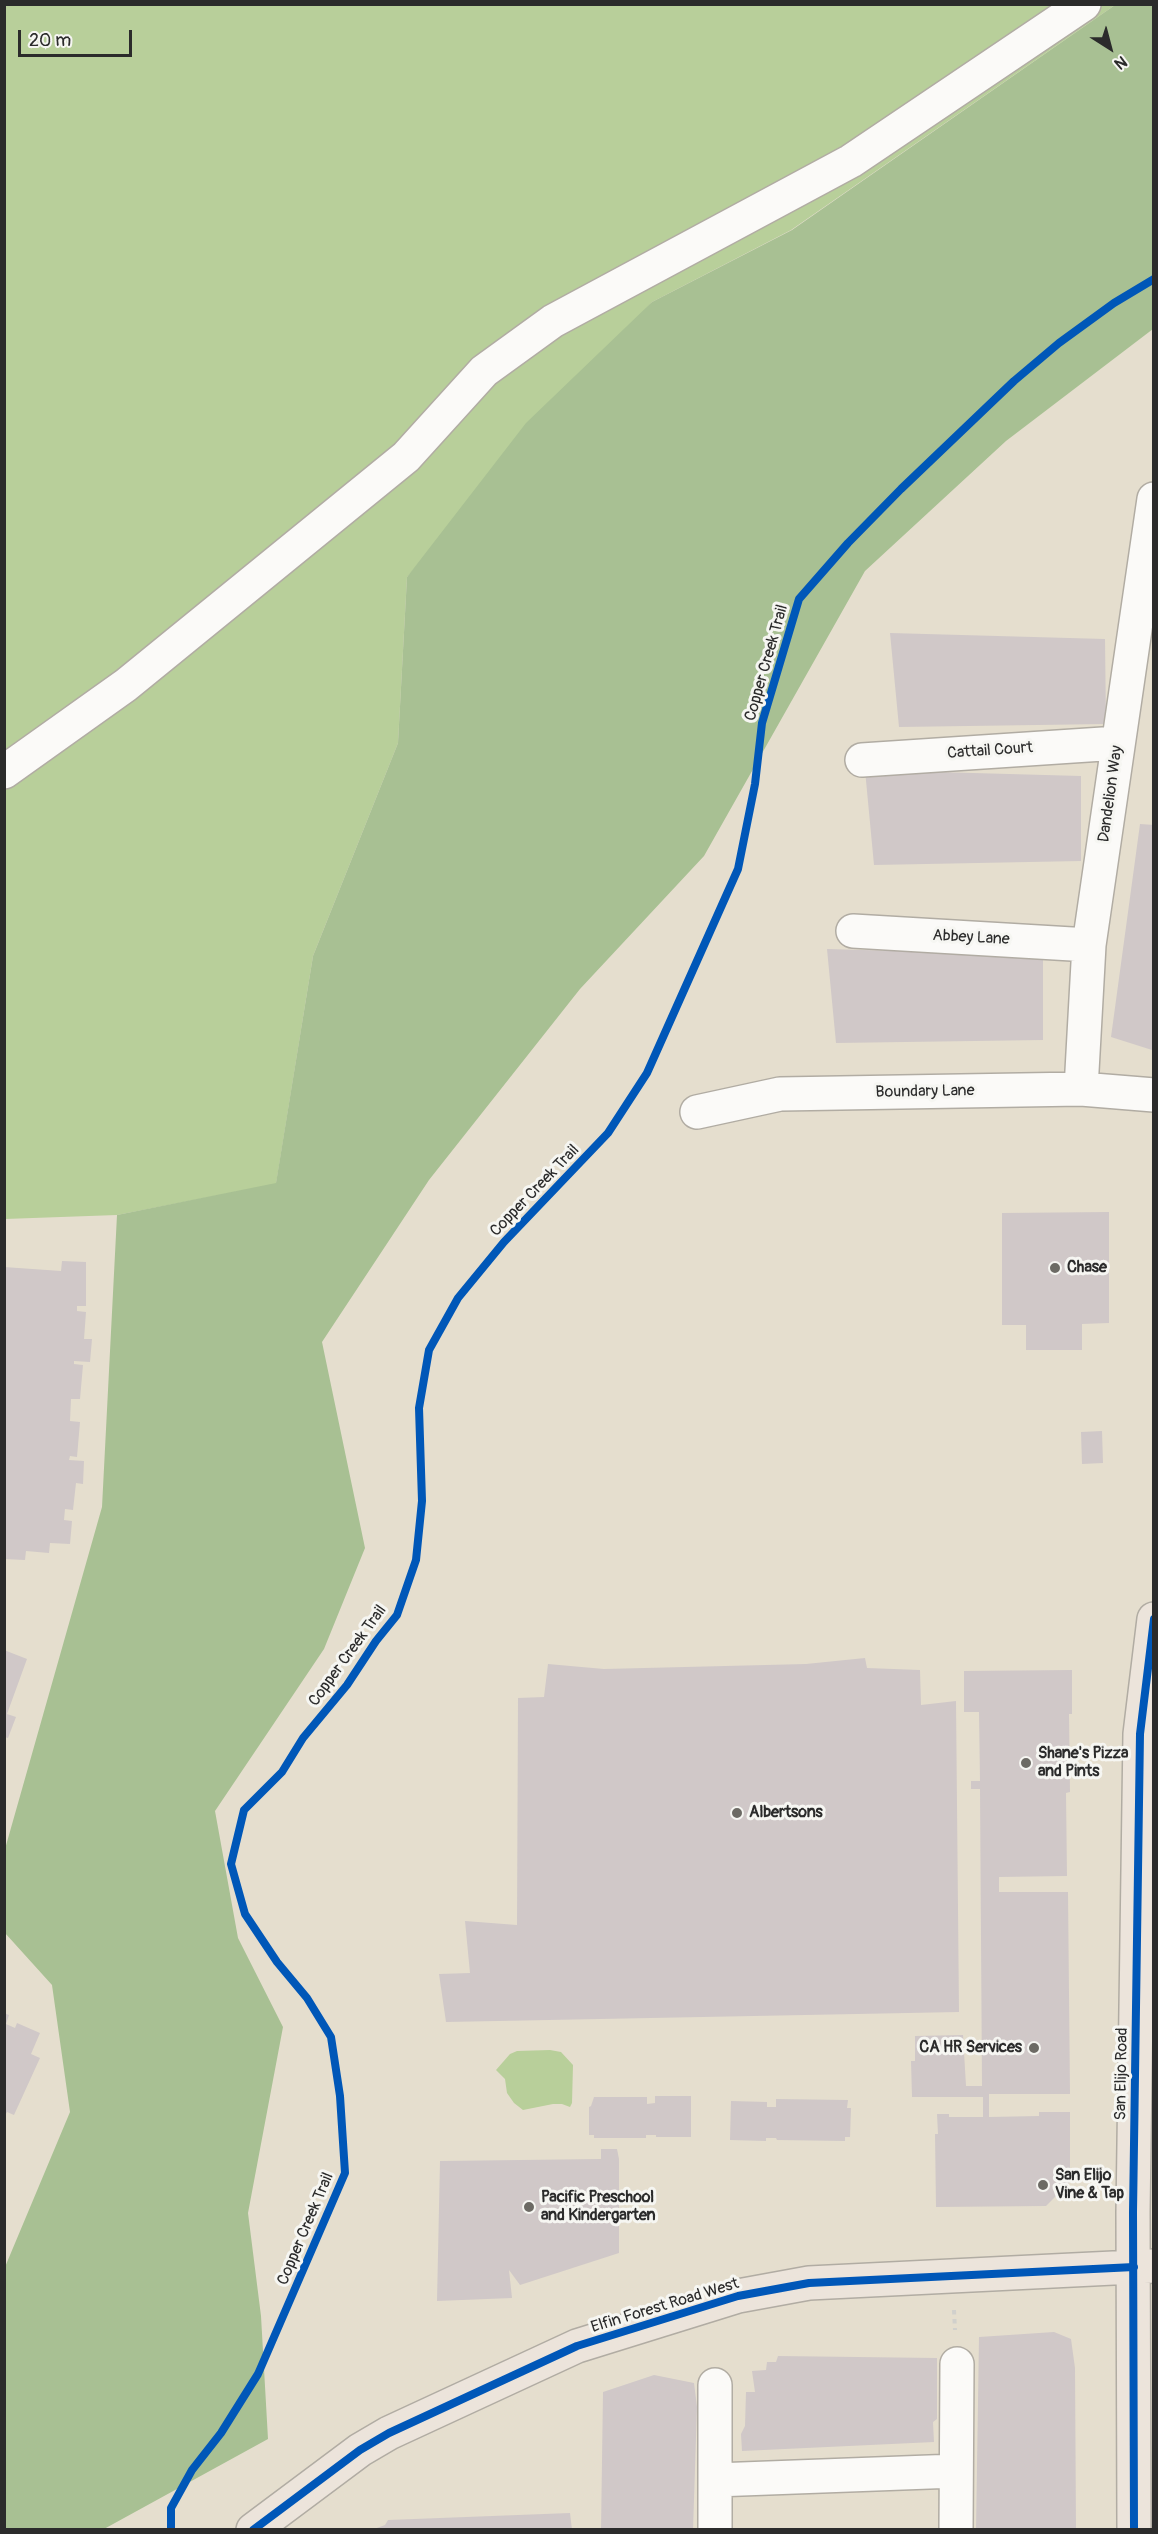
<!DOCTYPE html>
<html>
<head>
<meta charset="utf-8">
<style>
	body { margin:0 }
	#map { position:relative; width:1158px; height:2534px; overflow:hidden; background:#e5dece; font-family:Pangolin,sans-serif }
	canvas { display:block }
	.frame { position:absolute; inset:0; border:6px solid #2b2b2b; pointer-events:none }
	.north { position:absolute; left:1080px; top:18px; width:60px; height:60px; -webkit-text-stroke:4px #f6f6f2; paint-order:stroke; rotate:144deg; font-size:16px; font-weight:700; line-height:24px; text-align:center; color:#2b2b2b }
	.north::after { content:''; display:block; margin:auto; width:21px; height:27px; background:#2b2b2b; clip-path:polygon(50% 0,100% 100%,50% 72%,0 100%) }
	.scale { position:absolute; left:18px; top:30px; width:114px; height:27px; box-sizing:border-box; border:3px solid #2b2b2b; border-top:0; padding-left:8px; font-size:18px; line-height:21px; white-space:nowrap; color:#2b2b2b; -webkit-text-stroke:4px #f6f6f2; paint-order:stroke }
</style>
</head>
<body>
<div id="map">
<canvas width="1158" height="2534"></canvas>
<div class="frame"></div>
<div class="north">N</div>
<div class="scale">20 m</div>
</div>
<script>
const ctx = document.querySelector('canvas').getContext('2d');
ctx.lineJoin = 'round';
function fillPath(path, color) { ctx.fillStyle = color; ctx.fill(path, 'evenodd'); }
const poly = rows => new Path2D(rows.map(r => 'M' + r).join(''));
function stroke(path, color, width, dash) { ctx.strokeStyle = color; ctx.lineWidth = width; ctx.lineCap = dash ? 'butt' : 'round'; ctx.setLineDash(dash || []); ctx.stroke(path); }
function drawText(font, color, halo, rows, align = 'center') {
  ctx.font = font + ' Pangolin,sans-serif'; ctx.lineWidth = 6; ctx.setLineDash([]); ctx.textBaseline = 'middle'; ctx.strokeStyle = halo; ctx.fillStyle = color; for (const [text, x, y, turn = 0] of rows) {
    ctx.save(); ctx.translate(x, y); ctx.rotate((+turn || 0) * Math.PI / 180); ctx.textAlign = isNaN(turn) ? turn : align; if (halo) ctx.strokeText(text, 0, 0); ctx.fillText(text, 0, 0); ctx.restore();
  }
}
fillPath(poly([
	[4,5,1115,5,791,230,652,302,407,577,398,743,313,956,276,1184,117,1215,5,1219],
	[550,2050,561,2052,573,2065,572,2103,570,2107,562,2104,553,2104,523,2110,514,2103,507,2093,505,2079,496,2070,510,2054,517,2051]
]), '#b8cf9a');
fillPath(poly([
	[1115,5,1153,5,1153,329,1006,441,865,571,704,856,580,989,429,1180,322,1342,365,1548,324,1649,215,1811,238,1938,283,2027,248,2213,261,2316,268,2439,104,2529,5,2529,5,2267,70,2112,52,1985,5,1933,5,1849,102,1507,117,1215,276,1183,313,956,398,743,407,577,526,423,652,302,792,230]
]), '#a8c093');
fillPath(poly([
	[890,633,1105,639,1106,724,899,727],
	[865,770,1081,776,1081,861,874,865],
	[1140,824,1154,825,1152,1050,1111,1037],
	[827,949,1043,955,1043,1040,836,1043],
	[1109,1212,1109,1323,1082,1324,1082,1350,1026,1350,1026,1325,1002,1325,1002,1213],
	[62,1261,86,1262,86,1306,77,1306,77,1311,86,1312,84,1339,92,1339,90,1362,74,1361,74,1364,83,1365,80,1399,71,1399,70,1421,80,1422,77,1457,70,1456,69,1460,84,1461,83,1484,76,1483,73,1510,65,1509,64,1520,72,1521,70,1544,50,1543,49,1553,26,1551,25,1560,4,1559,4,1267,61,1271],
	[1102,1431,1103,1463,1082,1464,1081,1432],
	[4,1650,27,1659,7,1714,16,1717,8,1738,4,1737],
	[865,1658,867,1668,920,1670,921,1705,956,1701,959,2012,446,2022,439,1974,470,1973,465,1921,517,1925,518,1698,544,1697,548,1664,604,1669,806,1664],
	[1072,1670,1072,1714,1069,1714,1070,1792,1066,1793,1067,1876,999,1877,999,1892,1068,1892,1070,2094,989,2094,989,2117,1039,2116,1039,2112,1070,2112,1070,2182,1046,2206,936,2207,935,2134,938,2134,937,2114,949,2114,949,2117,983,2117,983,2097,912,2097,911,2061,915,2061,915,2036,963,2035,966,2086,982,2086,980,1789,971,1789,971,1781,980,1781,979,1712,964,1712,964,1671],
	[4,2013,9,2015,6,2024,15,2028,17,2023,40,2033,31,2054,40,2058,14,2115,7,2112,4,2117],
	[655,2096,691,2096,691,2137,656,2137,656,2135,646,2135,646,2138,594,2138,594,2135,589,2135,589,2107,591,2106,594,2097,647,2097,647,2104,655,2103],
	[776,2099,848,2100,847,2108,851,2108,850,2137,845,2137,845,2141,777,2140,776,2138,766,2138,766,2141,730,2140,731,2101,767,2102,767,2107,776,2107],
	[601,2149,617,2149,619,2159,619,2253,520,2285,509,2270,512,2298,437,2301,440,2161,601,2159],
	[1054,2332,1071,2339,1075,2368,1076,2530,976,2530,979,2337],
	[778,2356,937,2358,937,2419,933,2422,934,2442,742,2451,741,2434,745,2426,746,2392,755,2392,752,2371,766,2370,767,2362,776,2362],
	[654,2375,694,2383,697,2407,693,2530,601,2530,603,2392],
	[570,2513,572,2530,374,2529,385,2525,388,2520]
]), '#d0c8c8');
const minor = poly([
	[862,760,1118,743],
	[4,772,126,685,406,457,484,371,553,321,851,161,1084,4],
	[853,931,1089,945],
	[1081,1089,1089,945,1154,499],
	[697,1112,780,1094,1081,1089,1154,1095],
	[715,2480,715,2385],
	[715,2530,715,2480,956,2471],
	[956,2530,957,2364]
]);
const major = poly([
	[253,2530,360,2450,389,2433,577,2346,738,2296,809,2283,1154,2266],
	[1134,2530,1133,2212,1140,1734,1154,1619]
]);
stroke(minor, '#b1aca3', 36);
stroke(major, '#b1aca3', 36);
stroke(poly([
	[954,2310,955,2330]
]), '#d1d0cc', 4, [4.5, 4.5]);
stroke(minor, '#fbfaf8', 33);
stroke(major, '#ece4db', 33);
stroke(poly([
	[171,2530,171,2508,192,2470,221,2433,258,2374,345,2173,340,2096,331,2037,307,1998,277,1962,245,1914,231,1864,244,1810,282,1772,303,1738,347,1685,376,1641,397,1615,416,1560,422,1501,419,1408,429,1350,458,1298,504,1242,608,1133,647,1073,738,869,755,784,762,723,799,599,848,543,901,489,1014,381,1059,343,1114,303,1154,279],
	[253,2530,360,2450,389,2433,577,2346,738,2296,809,2283,1134,2267],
	[1134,2530,1133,2212,1140,1734,1154,1619]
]), '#0057b8', 8);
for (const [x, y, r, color] of [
	[1055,1268,6,"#6c6a64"],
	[1026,1763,6,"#6c6a64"],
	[737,1813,6,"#6c6a64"],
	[1034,2048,6,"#6c6a64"],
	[1043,2185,6,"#6c6a64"],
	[529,2207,6,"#6c6a64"]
]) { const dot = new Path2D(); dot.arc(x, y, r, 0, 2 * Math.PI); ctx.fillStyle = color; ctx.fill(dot); stroke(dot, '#f6f6f2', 2); }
drawText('16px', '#2b2b2b', '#f6f6f2', [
	["Copper Creek Trail",767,663,-74],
	["Cattail Court",990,751,-4],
	["Dandelion Way",1111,794,-82],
	["Abbey Lane",971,938,3],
	["Boundary Lane",925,1092,-1],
	["Copper Creek Trail",535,1191,-46],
	["Copper Creek Trail",348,1656,-54],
	["San Elijo Road",1122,2074,-89],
	["Copper Creek Trail",306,2229,-67],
	["Elfin Forest Road West",665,2306,-17]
]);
drawText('bold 16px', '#2b2b2b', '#f6f6f2', [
	["Chase",1067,1268],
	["Shane's Pizza",1038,1754],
	["and Pints",1038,1772],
	["Albertsons",749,1813],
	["CA HR Services",1022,2048,"right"],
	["San Elijo",1055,2176],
	["Vine & Tap",1055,2194],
	["Pacific Preschool",541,2198],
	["and Kindergarten",541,2216]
], 'left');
</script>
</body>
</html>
